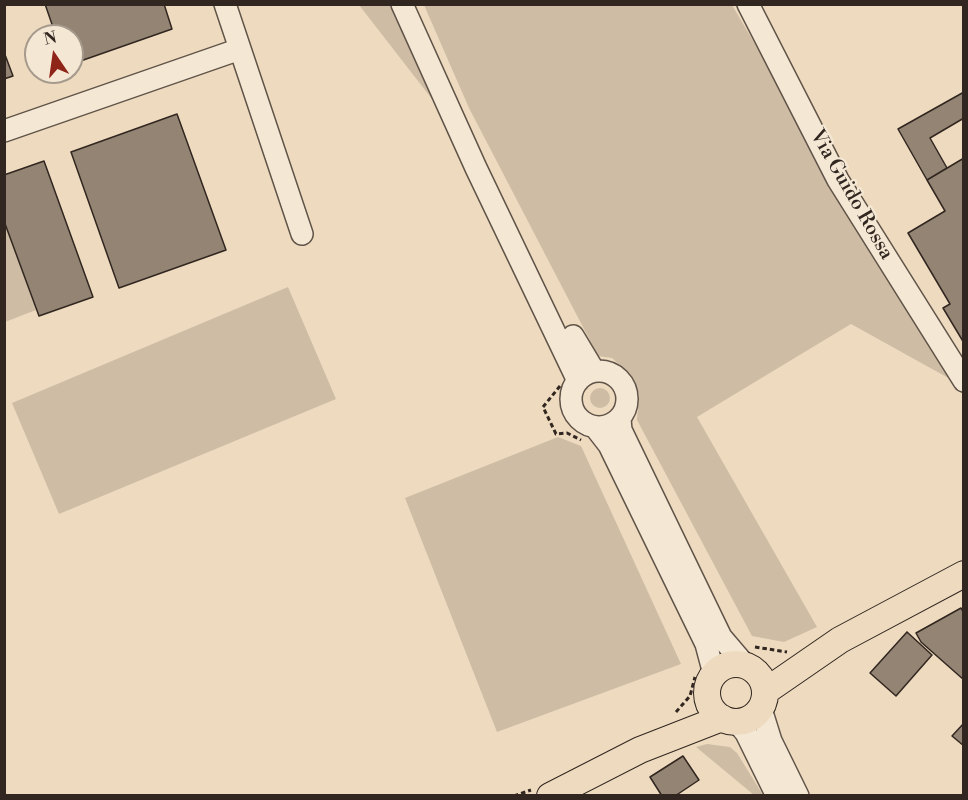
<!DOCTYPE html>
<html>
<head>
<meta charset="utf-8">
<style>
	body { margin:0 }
	#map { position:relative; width:968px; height:800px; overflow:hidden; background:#eedbbf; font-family:"Libre Bodoni",serif }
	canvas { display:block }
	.frame { position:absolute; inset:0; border:6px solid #312620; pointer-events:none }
	.north { position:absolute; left:24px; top:24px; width:60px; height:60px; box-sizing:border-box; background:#f4e8d5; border:2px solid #a69a8d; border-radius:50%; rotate:347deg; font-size:16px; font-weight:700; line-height:24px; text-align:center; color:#312620 }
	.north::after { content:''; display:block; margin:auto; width:21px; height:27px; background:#8f2418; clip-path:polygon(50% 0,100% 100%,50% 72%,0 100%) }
</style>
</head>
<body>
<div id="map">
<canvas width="968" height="800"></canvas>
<div class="frame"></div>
<div class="north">N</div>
</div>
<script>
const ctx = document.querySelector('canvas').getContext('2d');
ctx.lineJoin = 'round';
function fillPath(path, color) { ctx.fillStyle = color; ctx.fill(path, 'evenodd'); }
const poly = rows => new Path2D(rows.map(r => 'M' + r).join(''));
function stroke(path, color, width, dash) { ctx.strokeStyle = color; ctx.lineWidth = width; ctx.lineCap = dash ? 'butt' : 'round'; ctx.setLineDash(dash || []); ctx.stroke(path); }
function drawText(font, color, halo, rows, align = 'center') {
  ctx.font = font + ' "Libre Bodoni",serif'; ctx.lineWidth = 4.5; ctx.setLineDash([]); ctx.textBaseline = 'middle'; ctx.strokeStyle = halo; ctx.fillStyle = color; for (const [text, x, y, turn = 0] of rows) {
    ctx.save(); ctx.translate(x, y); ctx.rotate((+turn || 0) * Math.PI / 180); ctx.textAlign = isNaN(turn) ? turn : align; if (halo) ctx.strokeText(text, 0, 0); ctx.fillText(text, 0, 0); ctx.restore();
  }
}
fillPath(poly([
	[359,5,397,5,439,108],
	[424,5,732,5,952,380,851,324,697,417,817,627,784,642,752,636,637,420,639,394,631,376,612,358,598,356,469,108],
	[4,221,36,310,5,322,4,322],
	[288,287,336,399,59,514,12,403],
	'590 398a10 10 0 1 1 20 0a10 10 0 1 1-20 0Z',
	[558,437,581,446,681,664,497,732,405,498],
	[707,744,730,747,737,753,763,795,754,795,696,747]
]), '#cebca4');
const building = poly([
	[45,4,164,4,172,29,72,64,72,36,56,36,45,4],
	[4,52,13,76,4,79,4,52],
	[964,92,964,118,930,138,947,168,927,180,898,129,964,92],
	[177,114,226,250,119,288,71,152,177,114],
	[964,158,964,343,943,308,950,304,908,233,945,211,927,180,964,158],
	[44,161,93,297,39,316,4,221,4,175,44,161],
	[961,608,964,613,964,680,921,642,916,633,961,608],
	[907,632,932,655,896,696,870,673,907,632],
	[964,723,964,746,952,736,964,723],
	[683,756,699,780,675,796,662,796,650,777,683,756]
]);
fillPath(building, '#938473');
stroke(building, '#312620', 1.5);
const minor = poly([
	[225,4,302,234],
	[402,4,476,168,578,381],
	[748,4,838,180,964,381],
	[4,131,240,49],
	[573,336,594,371],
	'571 399a28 28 0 1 1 56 0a28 28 0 1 1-56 0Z',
	[620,419,621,430,721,637,744,664],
	[595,427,609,445,706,644,714,674],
	[761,709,771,741,798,796],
	[737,722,746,733,777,796]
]);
const major = poly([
	'707 693a29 29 0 1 1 58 0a29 29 0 1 1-58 0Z',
	[766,691,840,640,964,574],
	[550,796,640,750,722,718]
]);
stroke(minor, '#605348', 24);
stroke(major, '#312620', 28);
stroke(poly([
	[560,386,543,407,556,434,567,433,581,440],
	[755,647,787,652],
	[676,712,690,696,695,677],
	[514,796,531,790]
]), '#312620', 3, [4.5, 3]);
stroke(minor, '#f4e8d5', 21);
stroke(major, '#eedbbf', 26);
drawText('20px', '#312620', '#f4e8d5', [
	["Via Guido Rossa",851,195,60]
]);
</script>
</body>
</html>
